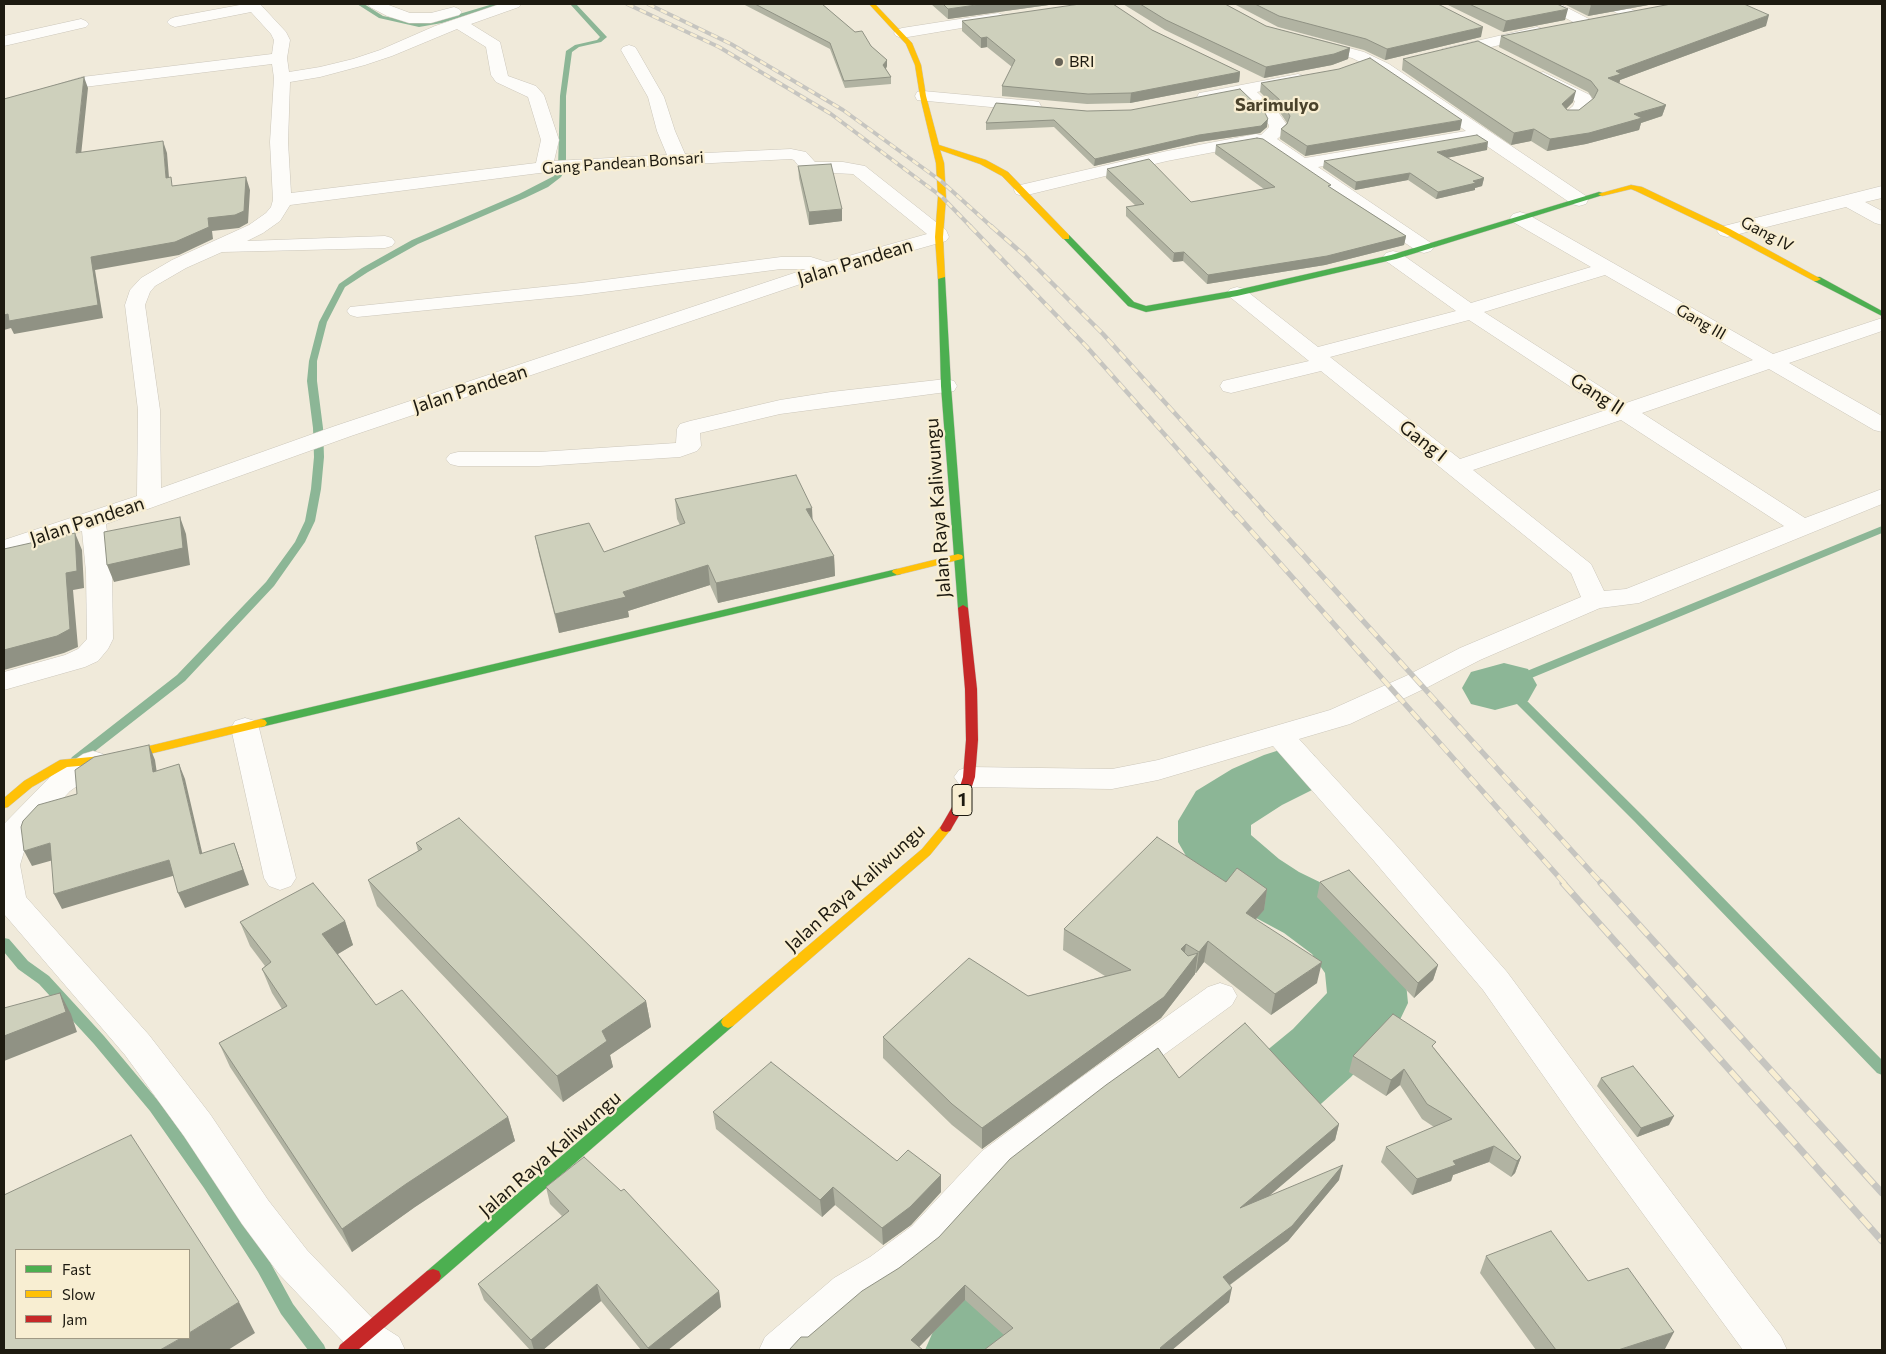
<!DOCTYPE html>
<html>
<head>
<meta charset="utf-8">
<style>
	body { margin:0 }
	#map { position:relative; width:1886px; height:1354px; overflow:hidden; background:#f0eada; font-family:Commissioner,sans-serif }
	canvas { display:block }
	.frame { position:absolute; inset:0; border:5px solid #1d1a10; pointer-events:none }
	.legend { position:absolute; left:15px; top:1249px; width:175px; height:90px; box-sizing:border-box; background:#f8eed2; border:1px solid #a09984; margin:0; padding:6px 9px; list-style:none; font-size:15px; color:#1d1a10 }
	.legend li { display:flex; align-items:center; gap:10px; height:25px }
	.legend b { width:25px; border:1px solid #a09984 }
</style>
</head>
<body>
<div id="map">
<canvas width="1886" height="1354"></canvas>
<div class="frame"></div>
<ul class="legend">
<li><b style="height:6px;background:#4caf50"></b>Fast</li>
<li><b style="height:6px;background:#ffc107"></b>Slow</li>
<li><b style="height:6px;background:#c62828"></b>Jam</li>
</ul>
</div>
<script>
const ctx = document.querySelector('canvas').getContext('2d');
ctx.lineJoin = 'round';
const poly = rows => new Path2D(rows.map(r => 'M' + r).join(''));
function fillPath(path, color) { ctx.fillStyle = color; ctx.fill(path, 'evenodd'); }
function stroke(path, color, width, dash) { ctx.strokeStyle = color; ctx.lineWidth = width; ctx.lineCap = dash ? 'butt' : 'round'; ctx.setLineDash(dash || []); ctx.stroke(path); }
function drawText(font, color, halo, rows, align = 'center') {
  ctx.font = font + ' Commissioner,sans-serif'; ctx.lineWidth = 4.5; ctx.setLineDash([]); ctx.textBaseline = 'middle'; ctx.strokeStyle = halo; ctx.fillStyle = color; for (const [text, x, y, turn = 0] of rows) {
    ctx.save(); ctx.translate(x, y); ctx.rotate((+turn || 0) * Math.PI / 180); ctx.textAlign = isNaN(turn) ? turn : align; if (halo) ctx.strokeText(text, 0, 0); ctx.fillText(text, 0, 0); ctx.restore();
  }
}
fillPath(poly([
	[357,4,364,4,383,16,419,23,439,20,493,4,502,4,442,23,419,27,379,18,357,4],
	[570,4,576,4,607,37,601,42,579,47,572,52,566,96,566,168,561,177,548,187,525,198,418,244,368,272,345,287,327,322,317,361,317,381,323,428,324,457,321,489,315,521,305,542,274,586,185,681,80,763,72,763,70,760,72,757,177,675,266,582,295,542,305,521,311,489,314,457,313,428,307,381,309,361,319,322,339,284,362,268,412,240,519,194,554,176,558,168,560,96,566,51,575,45,597,40,600,37,570,4],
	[1882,526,1882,533,1512,686,1643,816,1882,1060,1882,1075,1877,1073,1635,822,1498,685,1500,682,1882,526],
	[4,938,9,939,28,961,49,976,104,1036,160,1103,214,1178,270,1262,293,1304,324,1345,326,1350,308,1350,281,1314,258,1272,204,1188,150,1111,94,1044,39,984,18,969,4,952,4,938]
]), '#8cb696');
fillPath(poly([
	[1504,663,1528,669,1537,685,1528,701,1495,710,1471,704,1462,688,1471,672,1504,663],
	[1289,747,1314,755,1324,772,1314,789,1282,805,1251,825,1251,835,1279,859,1299,872,1338,891,1366,912,1378,925,1405,973,1408,1003,1397,1026,1351,1077,1255,1163,1224,1174,1193,1163,1181,1137,1193,1111,1293,1029,1327,993,1325,973,1312,954,1284,933,1245,912,1225,899,1193,868,1178,842,1178,821,1196,791,1232,769,1264,755,1289,747],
	[1066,1229,1099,1241,1112,1271,1099,1301,1043,1350,925,1350,939,1318,1033,1241,1066,1229]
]), '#8cb696');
const street = poly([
	[245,4,260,4,286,32,290,40,287,58,289,72,320,67,353,59,380,50,435,26,500,4,521,4,519,7,471,24,500,42,508,76,536,86,544,95,559,140,554,161,667,155,657,131,648,97,621,50,623,47,629,45,635,47,637,50,664,97,675,131,685,154,791,149,806,152,815,162,843,162,865,166,946,230,949,237,946,241,833,273,351,436,106,524,112,572,113,639,108,649,98,661,85,667,4,690,4,672,65,655,78,649,87,639,86,572,82,531,4,556,4,540,137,496,138,410,125,305,130,290,141,278,172,260,249,225,266,213,271,207,273,200,270,142,274,78,272,64,84,87,4,111,4,101,82,77,272,54,274,40,271,34,251,12,175,27,170,25,167,22,170,19,175,17,245,4],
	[457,29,486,47,491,75,496,82,528,97,541,140,536,163,291,193,288,142,290,82,320,77,365,65,392,56,457,29],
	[791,159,794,160,801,169,813,172,853,174,927,234,827,262,811,257,781,257,581,283,350,307,347,311,350,315,357,317,581,295,781,269,806,269,335,426,161,488,160,410,145,305,150,292,155,286,186,268,222,252,385,248,392,246,395,242,392,238,385,236,247,241,263,233,280,221,290,205,555,171,791,159],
	[367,4,386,4,410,13,431,13,454,7,459,9,462,12,459,15,431,23,409,23,387,16,370,7,367,4],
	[1541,4,1560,4,1591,20,1594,23,1591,26,1586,28,1581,26,1544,7,1541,4],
	[1602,4,1621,4,1637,12,1640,15,1637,18,1632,20,1627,18,1605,7,1602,4],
	[998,13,1003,15,1006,18,1003,21,902,38,896,36,894,33,896,30,902,28,998,13],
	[81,19,86,21,89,24,86,27,4,46,4,36,81,19],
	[1537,27,1543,29,1545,32,1543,35,1448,57,1442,55,1440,52,1442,49,1537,27],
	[1312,38,1364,52,1389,64,1586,196,1588,200,1586,204,1579,206,1572,204,1478,140,1318,167,1431,243,1434,247,1431,251,1424,253,1417,251,1263,146,1256,144,1167,161,1023,196,1016,194,1014,190,1016,186,1167,151,1256,134,1261,135,1269,127,1269,125,1241,95,1205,102,1199,101,1197,97,1199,93,1205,92,1298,74,1304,76,1306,79,1304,82,1257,92,1278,112,1287,125,1284,133,1277,139,1305,158,1466,131,1377,70,1352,58,1306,46,1304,43,1306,40,1312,38],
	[1543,72,1590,95,1592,99,1587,112,1576,120,1570,121,1564,120,1561,116,1573,106,1575,101,1537,80,1535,77,1537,74,1543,72],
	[923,91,1033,101,1039,102,1041,106,1039,110,1033,111,917,100,915,96,917,92,923,91],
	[1882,186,1882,198,1865,202,1882,211,1882,225,1875,223,1846,207,1727,237,1720,235,1717,231,1720,227,1882,186],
	[1520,212,1527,214,1773,354,1882,318,1882,331,1789,363,1882,416,1882,432,1874,430,1769,369,1642,413,1805,518,1882,489,1882,504,1639,603,1600,608,1480,660,1428,687,1350,724,1299,739,1396,845,1507,972,1604,1103,1781,1337,1787,1350,1743,1350,1578,1125,1483,990,1374,861,1273,746,1158,780,1112,789,969,787,959,784,954,777,959,770,969,767,1112,769,1158,760,1330,710,1408,675,1460,648,1581,597,1571,573,1321,371,1231,393,1223,391,1220,386,1223,381,1309,361,1230,297,1227,293,1230,289,1237,287,1244,289,1318,347,1456,311,1386,261,1383,257,1386,253,1393,251,1400,253,1471,303,1591,267,1513,222,1510,218,1513,214,1520,212],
	[1605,275,1753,360,1626,403,1484,312,1605,275],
	[1469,320,1606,410,1460,459,1330,357,1469,320],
	[1621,420,1784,526,1626,589,1604,591,1591,564,1473,470,1621,420],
	[946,379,954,381,957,386,954,391,780,414,700,433,701,446,697,451,680,457,539,466,458,466,450,464,446,459,450,454,458,452,539,452,676,443,677,429,680,424,690,421,780,400,831,392,946,379],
	[245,718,255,721,259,728,296,878,291,886,280,890,269,886,264,878,231,728,235,721,245,718],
	[93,751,103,754,108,761,103,768,70,791,29,835,20,865,26,897,149,1035,210,1114,268,1200,307,1250,377,1323,399,1337,405,1350,351,1350,279,1274,242,1224,184,1136,125,1055,4,914,4,824,50,777,83,754,93,751],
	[1220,983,1232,987,1237,996,1232,1005,1103,1099,1008,1173,938,1250,898,1281,862,1304,808,1350,759,1350,765,1337,834,1278,870,1257,912,1226,982,1151,1079,1079,1208,987,1220,983]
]);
const fast = poly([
	[1599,192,1606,194,1396,259,1237,296,1146,312,1128,306,1062,237,1069,235,1134,302,1146,306,1237,290,1391,255,1599,192],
	[938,275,945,277,951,386,968,608,963,611,958,608,941,386,938,275],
	[1814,277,1820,277,1882,311,1882,316,1814,281,1814,277],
	[897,569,902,572,901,574,261,727,255,723,261,719,897,569],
	[728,1016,733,1018,735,1022,733,1026,439,1281,433,1283,427,1281,425,1276,427,1271,723,1018,728,1016]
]);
const slow = poly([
	[869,4,875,4,912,43,921,65,926,96,939,145,986,160,1008,172,1069,235,1069,239,1063,239,1002,176,980,164,940,150,944,163,946,197,943,237,945,277,938,279,935,237,938,197,936,163,920,96,915,65,906,44,869,4],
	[1631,185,1642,187,1730,229,1821,279,1817,281,1814,281,1724,233,1636,191,1631,189,1602,196,1598,194,1631,185],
	[958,554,962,555,963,557,962,559,897,575,892,572,893,570,958,554],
	[261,719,265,720,267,723,265,726,112,763,67,767,32,787,8,807,4,808,4,798,24,781,60,760,112,755,261,719],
	[946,824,950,825,952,828,930,855,733,1026,728,1028,723,1026,721,1022,723,1018,922,849,942,825,946,824]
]);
const jam = poly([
	[963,605,968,608,977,689,978,740,975,777,967,802,950,831,946,832,942,831,940,828,955,802,963,777,966,740,965,689,958,608,963,605],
	[433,1269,439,1271,441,1276,439,1281,358,1350,338,1350,340,1345,427,1271,433,1269]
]);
stroke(street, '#cbc6ba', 1);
stroke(fast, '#cbc6ba', 1);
stroke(slow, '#cbc6ba', 1);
stroke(jam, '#cbc6ba', 1);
fillPath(street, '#fdfcf9');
fillPath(fast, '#4caf50');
fillPath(slow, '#ffc107');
fillPath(jam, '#c62828');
const railFar3 = poly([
	[627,4,719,47,831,114,942,197,971,227],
	[648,4,731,44,843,110,941,181,992,227]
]);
const railFar2 = poly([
	[970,226,1086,346,1237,516],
	[991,226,1024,255,1103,334,1268,516]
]);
const railFar1 = poly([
	[1236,514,1565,884],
	[1266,514,1602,884]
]);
const rail = poly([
	[1563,883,1882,1241],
	[1601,883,1882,1193]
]);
stroke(railFar3, '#c6c5c0', 4);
stroke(railFar2, '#c6c5c0', 4.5);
stroke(railFar1, '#c6c5c0', 5.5);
stroke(rail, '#c6c5c0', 7);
stroke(railFar3, '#f8eed2', 2.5, [7]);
stroke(railFar2, '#f8eed2', 3, [9]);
stroke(railFar1, '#f8eed2', 4, [11]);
stroke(rail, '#f8eed2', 5, [14]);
fillPath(poly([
	[743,4,822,4,887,60,887,66,886,69,891,77,891,84,845,88,830,49],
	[931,4,1056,4,948,19],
	[1123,4,1225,4,1266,26,1350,48,1348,59,1332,65,1264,78,1165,30],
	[1234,4,1438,4,1481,37,1385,60,1364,50,1278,27],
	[1446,4,1557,4,1565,20,1503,32],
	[1564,4,1654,4,1588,16],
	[962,21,1152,30,1240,72,1239,82,1130,103,1087,104,1002,96,1002,86,1012,67,987,47,981,48,962,31],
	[1766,26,1620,80,1619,84,1666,105,1662,116,1641,123,1639,130,1586,144,1547,151,1531,141,1511,145,1402,70,1403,59,1573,102,1566,109,1567,110,1579,110,1593,99,1588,92,1499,47,1501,36],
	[1261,83,1460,130,1305,156,1280,139,1281,129,1287,123,1279,111,1260,92],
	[996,103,1267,127,1260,133,1199,142,1094,166,1054,127,986,130,986,123],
	[1216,145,1331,188,1406,236,1404,245,1325,265,1207,284,1183,261,1173,262,1126,216,1126,207,1136,206,1106,178,1107,169,1191,202,1264,189,1215,154],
	[1487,150,1446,158,1484,178,1482,186,1475,188,1475,190,1436,199,1408,180,1355,190,1323,168,1324,161],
	[798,166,842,209,842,221,809,225,799,178],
	[675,499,813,521,834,556,835,576,718,603,710,585,628,611,629,617,559,633,539,555,535,536,604,552,680,525,677,519],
	[416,843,646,1001,651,1027,610,1055,613,1067,563,1102,377,906,368,880,418,851],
	[1226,882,1267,889,1264,910,1255,919,1317,983,1271,1015,1204,962,1196,973,1195,973,1195,974,1161,1018,982,1149,952,1125,883,1058,883,1037,1028,996,1105,976,1063,950,1064,929],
	[1320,882,1438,965,1433,980,1414,998,1317,897],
	[345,921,353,945,338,954,376,1005,508,1117,515,1141,415,1207,352,1252,230,1067,219,1043,282,1009,272,993,262,969,265,966,250,946,240,922],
	[1434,1048,1521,1157,1515,1173,1511,1177,1489,1162,1453,1175,1451,1181,1412,1195,1381,1162,1386,1147,1434,1127,1422,1119,1400,1085,1386,1096,1349,1072,1353,1056],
	[1179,1078,1339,1124,1335,1140,1269,1196,1339,1180,1288,1241,1230,1285,1229,1302,1172,1350,984,1350,1004,1335,965,1300,919,1347,808,1337,899,1268],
	[1601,1078,1669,1125,1637,1137,1597,1086],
	[713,1112,897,1161,941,1192,911,1225,883,1245,835,1205,822,1217,716,1129],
	[546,1187,719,1291,721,1307,668,1350,641,1350,601,1301,543,1350,530,1350,484,1300,478,1284,562,1216,550,1204],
	[1486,1256,1665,1349,1660,1350,1536,1350,1480,1273]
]), '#b1b3a2');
fillPath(poly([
	[983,4,1056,4,948,19,948,9],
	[1600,4,1654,4,1588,16,1591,5],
	[1568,9,1565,20,1503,32,1506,21],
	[1769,15,1766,26,1620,80,1619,85,1608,78,1616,71],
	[1483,27,1481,37,1385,60,1387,49],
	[987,37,987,47,981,48,981,38],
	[1350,48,1348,59,1332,65,1264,78,1266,67],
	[887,60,887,66,884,72,883,65],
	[1240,72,1239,82,1130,103,1131,93],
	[84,77,88,88,80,165,76,153],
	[1576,91,1573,102,1559,116,1562,104],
	[1666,105,1662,116,1641,123,1639,130,1586,144,1547,151,1550,139],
	[1268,119,1267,127,1260,133,1199,142,1094,166,1095,159],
	[1462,120,1460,130,1305,156,1307,146],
	[1534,129,1531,141,1511,145,1514,133],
	[163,141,167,153,170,190,166,178],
	[1488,142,1487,150,1436,160,1437,152],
	[1410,173,1408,180,1355,190,1356,182],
	[246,177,250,190,248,223,239,228,212,231,213,239,179,255,95,270,103,318,14,334,11,328,4,330,4,315,91,257,208,218],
	[1484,178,1482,186,1475,188,1475,190,1436,199,1438,192],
	[842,209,842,221,809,225,809,212],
	[1406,236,1404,245,1325,265,1207,284,1208,275],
	[1184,252,1183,261,1173,262,1174,253],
	[812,508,813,527,806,509],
	[180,517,186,534,190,565,114,582,107,565],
	[75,533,82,550,84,588,73,590,78,647,64,653,4,670,4,650,66,573],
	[834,556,835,576,718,603,716,583],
	[708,565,710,585,628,611,629,617,559,633,555,614],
	[149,745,155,760,159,787,153,772],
	[179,764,185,779,206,869,200,854],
	[50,843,57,859,32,866,24,851],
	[234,843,249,885,185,908,178,893],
	[169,860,176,875,62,909,54,894],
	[1267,889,1264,910,1243,934,1246,913],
	[345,921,353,945,331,958,322,934],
	[1208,941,1204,962,1196,973,1199,952],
	[1186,944,1183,965,1181,949],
	[1198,953,1195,974,1161,1018,982,1149,982,1128],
	[1322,962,1317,983,1271,1015,1275,994],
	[1438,965,1433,980,1414,998,1418,983],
	[60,993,71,1014,77,1032,4,1061,4,1036],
	[646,1001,651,1027,610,1055,613,1067,563,1102,557,1076,602,1031],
	[1404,1069,1400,1085,1386,1096,1391,1080],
	[1674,1116,1669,1125,1637,1137,1641,1128],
	[508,1117,515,1141,415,1207,352,1252,342,1229,406,1184],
	[1339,1124,1335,1140,1237,1223,1240,1208],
	[1494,1146,1489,1162,1453,1175,1451,1181,1412,1195,1417,1179,1453,1161],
	[1521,1157,1515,1173,1511,1177,1517,1161],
	[1343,1165,1339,1180,1288,1241,1220,1292,1223,1277],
	[941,1175,941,1192,911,1225,883,1245,882,1228],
	[833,1187,835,1205,822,1217,820,1200],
	[597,1284,601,1301,543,1350,534,1350,531,1340],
	[965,1285,965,1300,916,1350,911,1340],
	[1232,1288,1229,1302,1172,1350,1160,1350,1160,1348],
	[719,1291,721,1307,668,1350,649,1350,648,1348],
	[239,1302,255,1333,228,1350,160,1350,181,1338,189,1338,189,1333],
	[1674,1332,1665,1349,1660,1350,1618,1350]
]), '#909284');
const building = poly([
	[755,4,822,4,855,32,862,31,871,46,887,60,883,65,891,77,844,81,830,43,755,4],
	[943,4,983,4,948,9,943,4],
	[1080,4,1113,4,1152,30,1240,72,1131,93,1088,94,1002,86,1015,60,987,37,981,38,962,21,1080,4],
	[1140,4,1225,4,1266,26,1350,48,1334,54,1266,67,1166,20,1140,4],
	[1255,4,1438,4,1483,27,1387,49,1366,39,1279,16,1255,4],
	[1469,4,1557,4,1568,9,1506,21,1469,4],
	[1588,4,1600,4,1591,5,1588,4],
	[1671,4,1744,4,1769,15,1616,71,1621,74,1608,78,1666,105,1634,114,1642,118,1589,133,1550,139,1534,129,1514,133,1403,59,1478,41,1576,91,1562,104,1567,110,1579,110,1594,98,1598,90,1591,81,1501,36,1671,4],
	[1370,58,1462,120,1307,146,1281,129,1287,124,1290,116,1281,101,1261,83,1339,69,1370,58],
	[84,77,76,153,163,141,166,178,171,177,172,186,246,177,244,211,235,215,208,218,209,227,175,242,91,257,98,305,9,321,8,314,4,315,4,99,84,77],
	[1240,89,1265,113,1268,119,1261,126,1199,135,1095,159,1054,120,986,123,996,103,1087,111,1131,110,1240,89],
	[1477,135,1488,142,1437,152,1484,178,1473,181,1476,183,1438,192,1410,173,1356,182,1324,161,1477,135],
	[1257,138,1263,139,1331,185,1328,186,1406,236,1327,256,1208,275,1184,252,1174,253,1126,207,1144,204,1107,169,1149,159,1191,202,1275,187,1216,145,1257,138],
	[831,164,842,209,809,212,798,166,831,164],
	[796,475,812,508,806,509,834,556,716,583,708,565,623,592,626,597,555,614,535,536,589,523,604,552,685,523,675,499,796,475],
	[180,517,183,548,107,565,104,532,180,517],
	[75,533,77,571,66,573,70,629,57,636,4,650,4,549,75,533],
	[149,745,153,772,179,764,200,854,234,843,243,870,178,893,169,860,54,894,50,843,24,851,21,827,23,821,38,805,77,794,75,770,94,757,149,745],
	[459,818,646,1001,602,1031,607,1041,557,1076,368,880,422,849,416,843,459,818],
	[1157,837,1226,882,1237,868,1267,889,1246,913,1322,962,1275,994,1208,941,1199,952,1186,944,1181,949,1188,956,1198,953,1164,997,982,1128,952,1104,883,1037,969,958,1028,996,1131,970,1064,929,1157,837],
	[1349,870,1438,965,1418,983,1320,882,1349,870],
	[313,883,345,921,322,934,376,1005,402,990,508,1117,406,1184,342,1229,219,1043,287,1006,262,969,271,962,240,922,313,883],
	[60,993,66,1012,4,1036,4,1008,60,993],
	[1393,1014,1436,1042,1432,1046,1521,1157,1517,1161,1494,1146,1453,1161,1456,1165,1417,1179,1386,1147,1452,1119,1427,1104,1404,1069,1391,1080,1353,1056,1393,1014],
	[1245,1023,1339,1124,1240,1208,1343,1165,1292,1226,1223,1277,1232,1288,1160,1348,1162,1350,984,1350,1013,1328,965,1285,911,1340,923,1350,789,1350,801,1337,808,1337,862,1291,899,1268,939,1237,1010,1159,1106,1085,1158,1048,1179,1078,1245,1023],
	[771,1062,897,1161,908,1150,941,1175,910,1207,882,1228,833,1187,820,1200,713,1112,771,1062],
	[1633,1066,1674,1116,1641,1128,1601,1078,1633,1066],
	[131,1135,239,1302,189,1333,189,1250,16,1250,16,1338,181,1338,160,1350,4,1350,4,1195,131,1135],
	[584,1157,621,1191,624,1189,719,1291,648,1348,597,1284,531,1340,478,1284,569,1211,546,1187,584,1157],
	[1551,1231,1588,1281,1628,1268,1674,1332,1618,1350,1556,1350,1486,1256,1551,1231]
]);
fillPath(building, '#ced0bc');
stroke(building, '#909284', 1);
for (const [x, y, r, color] of [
	[1059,62,5,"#676357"]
]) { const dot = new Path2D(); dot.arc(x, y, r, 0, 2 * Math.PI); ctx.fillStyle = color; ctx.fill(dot); stroke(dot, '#f8eed2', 2); }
drawText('16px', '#1d1a10', '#f8eed2', [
	["BRI",1069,62]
], 'left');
drawText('16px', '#1d1a10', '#f8eed2', [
	["Gang Pandean Bonsari",623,163,-4],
	["Gang IV",1767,234,28],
	["Gang III",1701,322,30]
]);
drawText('bold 18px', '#4a422b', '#f8eed2', [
	["Sarimulyo",1277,105]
]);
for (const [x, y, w] of [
	[962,800,20]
]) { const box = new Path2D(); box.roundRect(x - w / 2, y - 15.5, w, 31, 4); ctx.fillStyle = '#f8eed2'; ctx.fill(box); stroke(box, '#1d1a10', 1); }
drawText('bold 18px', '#1d1a10', null, [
	["1",962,800]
]);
drawText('19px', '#1d1a10', '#f8eed2', [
	["Jalan Pandean",855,262,-17],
	["Jalan Pandean",470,389,-18],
	["Gang II",1597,394,33],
	["Gang I",1423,441,38],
	["Jalan Raya Kaliwungu",938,508,-94],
	["Jalan Pandean",87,521,-18],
	["Jalan Raya Kaliwungu",855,888,-42],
	["Jalan Raya Kaliwungu",550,1154,-41]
]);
</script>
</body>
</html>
